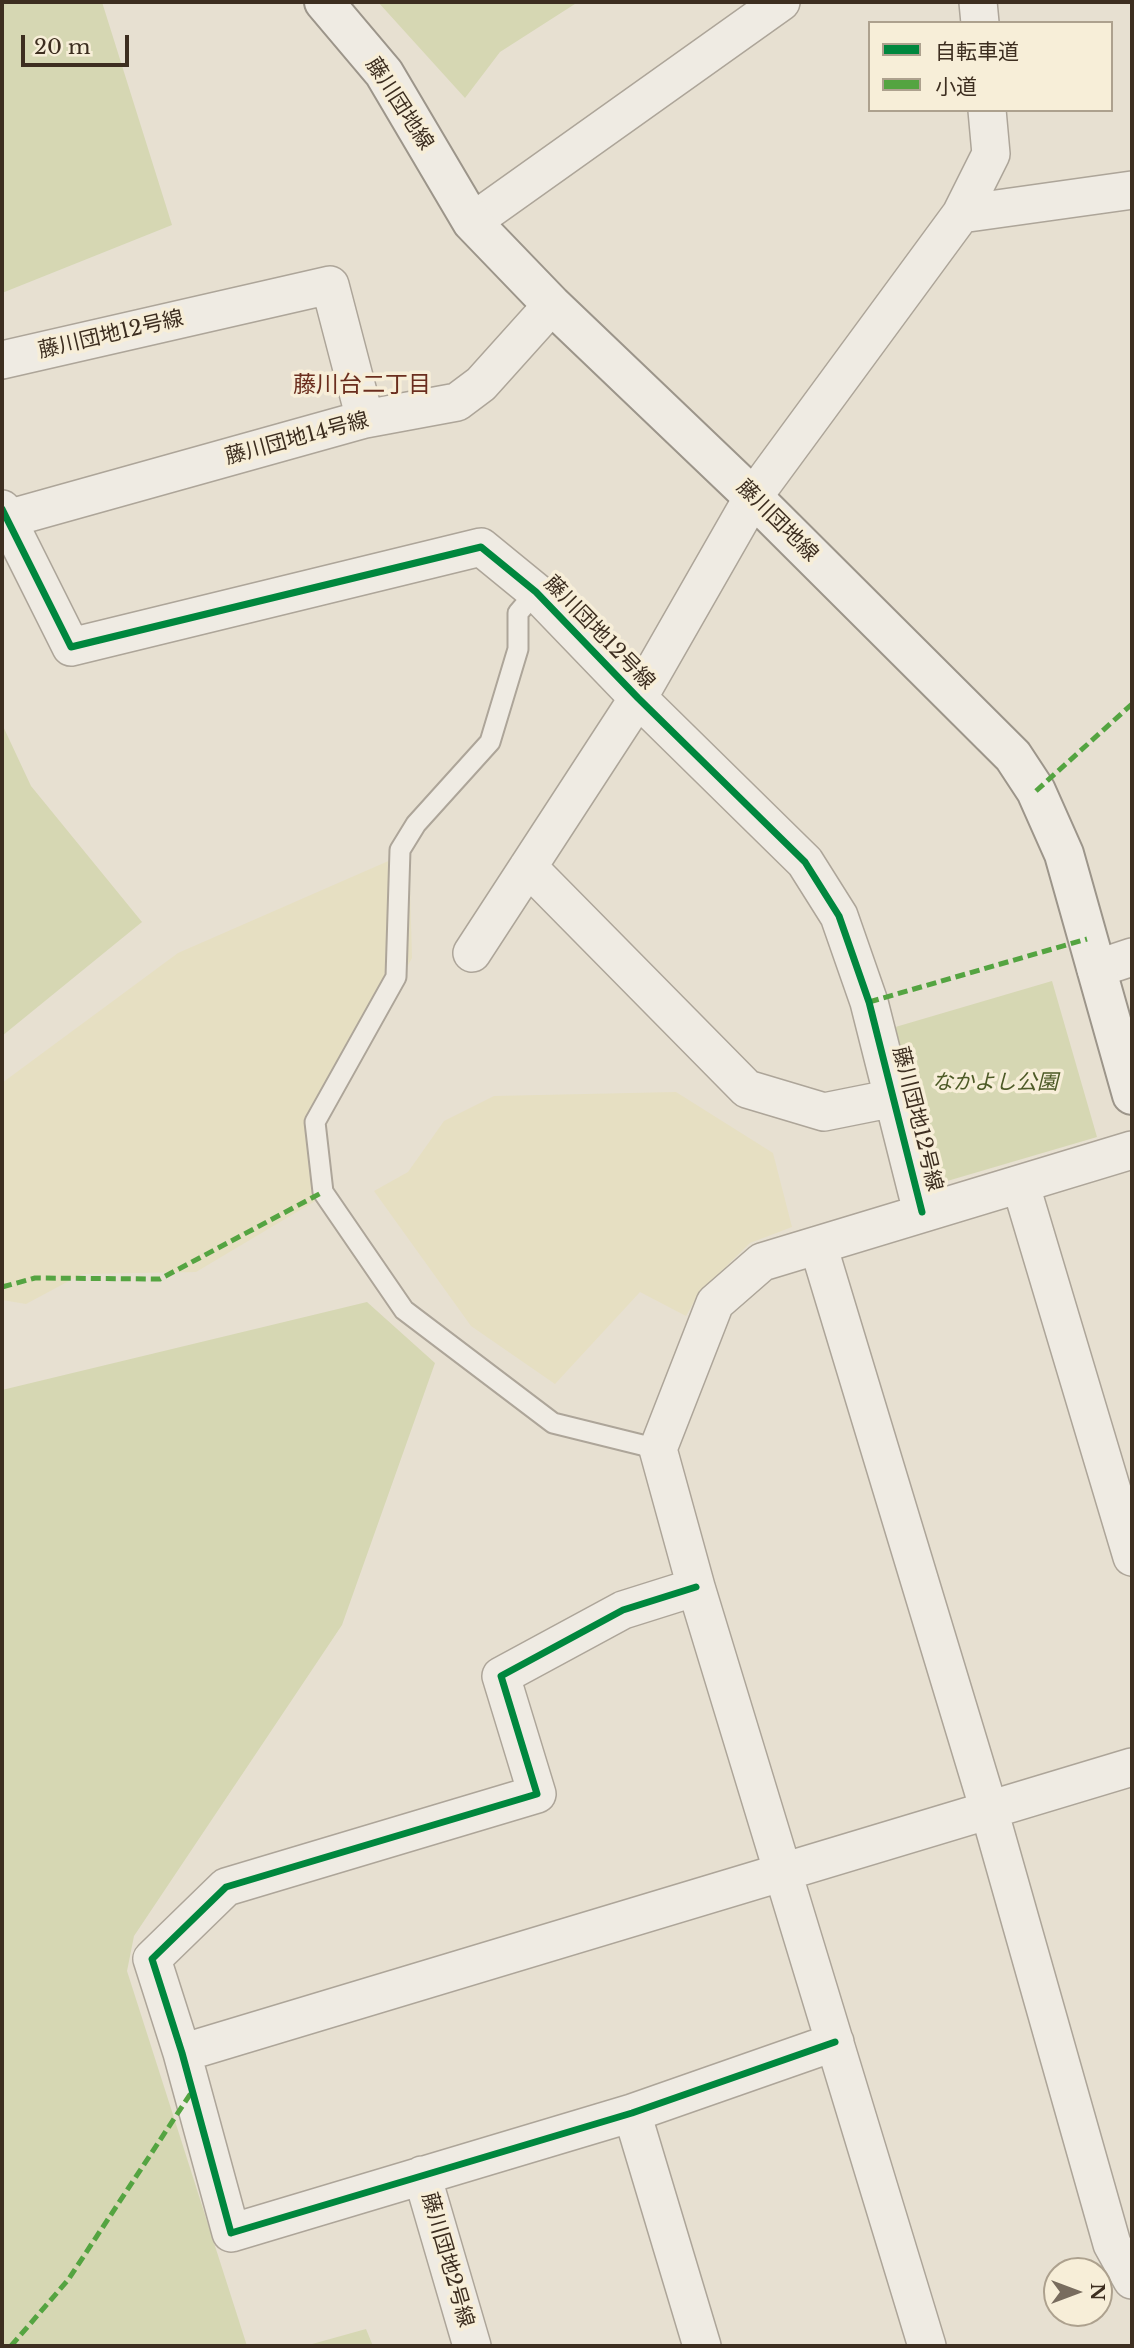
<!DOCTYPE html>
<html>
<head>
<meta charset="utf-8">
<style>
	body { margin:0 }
	#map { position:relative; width:1134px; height:2348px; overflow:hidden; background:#e7e0d1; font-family:"Libre Baskerville","Noto Sans JP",serif }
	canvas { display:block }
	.frame { position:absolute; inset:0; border:4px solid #3d2e20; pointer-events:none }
	.legend { position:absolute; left:868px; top:21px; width:245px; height:91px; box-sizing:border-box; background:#f7eed8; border:2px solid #ada18e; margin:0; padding:9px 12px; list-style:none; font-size:21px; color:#3d2e20 }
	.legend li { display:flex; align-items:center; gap:14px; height:35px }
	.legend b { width:35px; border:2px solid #ada18e }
	.north { position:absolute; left:1043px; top:2257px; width:70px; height:70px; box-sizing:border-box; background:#f7eed8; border:2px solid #ada18e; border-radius:50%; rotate:90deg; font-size:19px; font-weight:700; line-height:28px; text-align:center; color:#3d2e20 }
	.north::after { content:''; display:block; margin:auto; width:24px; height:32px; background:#786c5e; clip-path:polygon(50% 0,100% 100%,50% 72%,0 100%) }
	.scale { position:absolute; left:21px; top:35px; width:108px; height:32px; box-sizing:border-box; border:4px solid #3d2e20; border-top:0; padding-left:9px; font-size:21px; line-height:24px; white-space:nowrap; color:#3d2e20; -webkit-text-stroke:5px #f7eed8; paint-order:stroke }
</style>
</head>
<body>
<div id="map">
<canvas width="1134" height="2348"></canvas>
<div class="frame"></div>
<ul class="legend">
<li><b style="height:9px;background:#00873e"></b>自転車道</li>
<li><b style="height:9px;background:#54a441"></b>小道</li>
</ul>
<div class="north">N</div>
<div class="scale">20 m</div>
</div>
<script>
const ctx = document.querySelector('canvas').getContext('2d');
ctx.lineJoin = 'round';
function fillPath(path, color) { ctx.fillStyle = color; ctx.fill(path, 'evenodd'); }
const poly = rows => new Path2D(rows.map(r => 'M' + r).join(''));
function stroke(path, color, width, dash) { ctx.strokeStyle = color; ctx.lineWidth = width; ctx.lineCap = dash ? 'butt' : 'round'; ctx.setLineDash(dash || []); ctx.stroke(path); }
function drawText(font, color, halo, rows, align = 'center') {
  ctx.font = font + ' "Libre Baskerville","Noto Sans JP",serif'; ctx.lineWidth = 7; ctx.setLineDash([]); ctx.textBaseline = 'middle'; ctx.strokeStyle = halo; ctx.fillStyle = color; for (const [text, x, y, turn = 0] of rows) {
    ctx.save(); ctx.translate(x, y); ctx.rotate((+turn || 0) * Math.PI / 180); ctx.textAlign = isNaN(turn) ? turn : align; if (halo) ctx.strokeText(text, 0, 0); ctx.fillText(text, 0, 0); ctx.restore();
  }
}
fillPath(poly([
	[409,852,412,958,323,1123,332,1191,196,1272,82,1274,26,1304,2,1300,2,1083,178,953],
	[676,1092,773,1153,792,1227,750,1243,699,1293,686,1316,640,1292,555,1384,471,1326,374,1191,408,1172,444,1121,494,1096]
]), '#e6dfc2');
fillPath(poly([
	[2,2,102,2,172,225,2,293],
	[378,2,578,2,500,52,465,98],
	[2,724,31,786,142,922,2,1036],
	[1052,981,1097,1137,937,1184,892,1028],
	[367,1302,435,1363,342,1625,134,1936,127,1971,247,2346,2,2346,2,1390],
	[366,2329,373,2346,305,2346]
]), '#d6d7b3');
const lane = poly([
	[536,592,518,613,518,649,490,742,416,824,400,850,396,977,315,1122,323,1192,404,1310,553,1423,658,1449]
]);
const street = poly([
	[978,2,980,23],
	[987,110,991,154,961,214,1132,190],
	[472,222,781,2],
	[2,360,330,285,365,419],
	[2,509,71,647,481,547,536,592,638,698,805,862,839,916,869,1002,922,1212],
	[7,519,365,419,457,402,481,384,552,305],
	[528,867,747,1089,824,1112,894,1098],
	[472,953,638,698,753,497,961,214],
	[1096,969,1132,957],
	[1021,1186,1132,1557],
	[818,1245,989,1810,1112,2244,1132,2280],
	[696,1587,623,1610,501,1676,537,1794,226,1887,152,1959,182,2053,231,2233,632,2113,835,2042],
	[182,2053,1132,1767],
	[632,2113,702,2346],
	[422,2175,472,2346],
	[927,2346,696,1587,658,1449,715,1303,762,1262,1132,1150]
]);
const secondary = poly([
	[324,2,384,73,472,222,552,305,753,497,1013,756,1036,791,1064,854,1132,1095]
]);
stroke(lane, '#ada599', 23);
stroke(street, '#ada599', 40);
stroke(secondary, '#9c958a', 42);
stroke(lane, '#efebe3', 19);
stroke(street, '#efebe3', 37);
stroke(secondary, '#efebe3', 38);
stroke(poly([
	[1036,791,1132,704],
	[869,1002,1087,939],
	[2,1287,35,1278,160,1279,323,1192],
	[11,2346,68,2280,191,2093]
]), '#54a441', 5, [10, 5]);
stroke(poly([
	[2,509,71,647,481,547,536,592,638,698,805,862,839,916,869,1002,922,1212],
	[696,1587,623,1610,501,1676,537,1794,226,1887,152,1959,182,2053,231,2233,632,2113,835,2042]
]), '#00873e', 7);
drawText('21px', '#3d2e20', '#f7eed8', [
	["藤川団地線",399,104,57],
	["藤川団地12号線",111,335,-13],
	["藤川団地14号線",297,439,-15],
	["藤川団地線",777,521,45],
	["藤川団地12号線",599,633,46],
	["藤川団地12号線",917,1119,76],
	["藤川団地2号線",447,2260,74]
]);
drawText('italic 21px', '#4d5a26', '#f7eed8', [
	["なかよし公園",995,1083]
]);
drawText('23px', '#6b2e1e', '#f7eed8', [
	["藤川台二丁目",362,386]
]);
</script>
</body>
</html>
